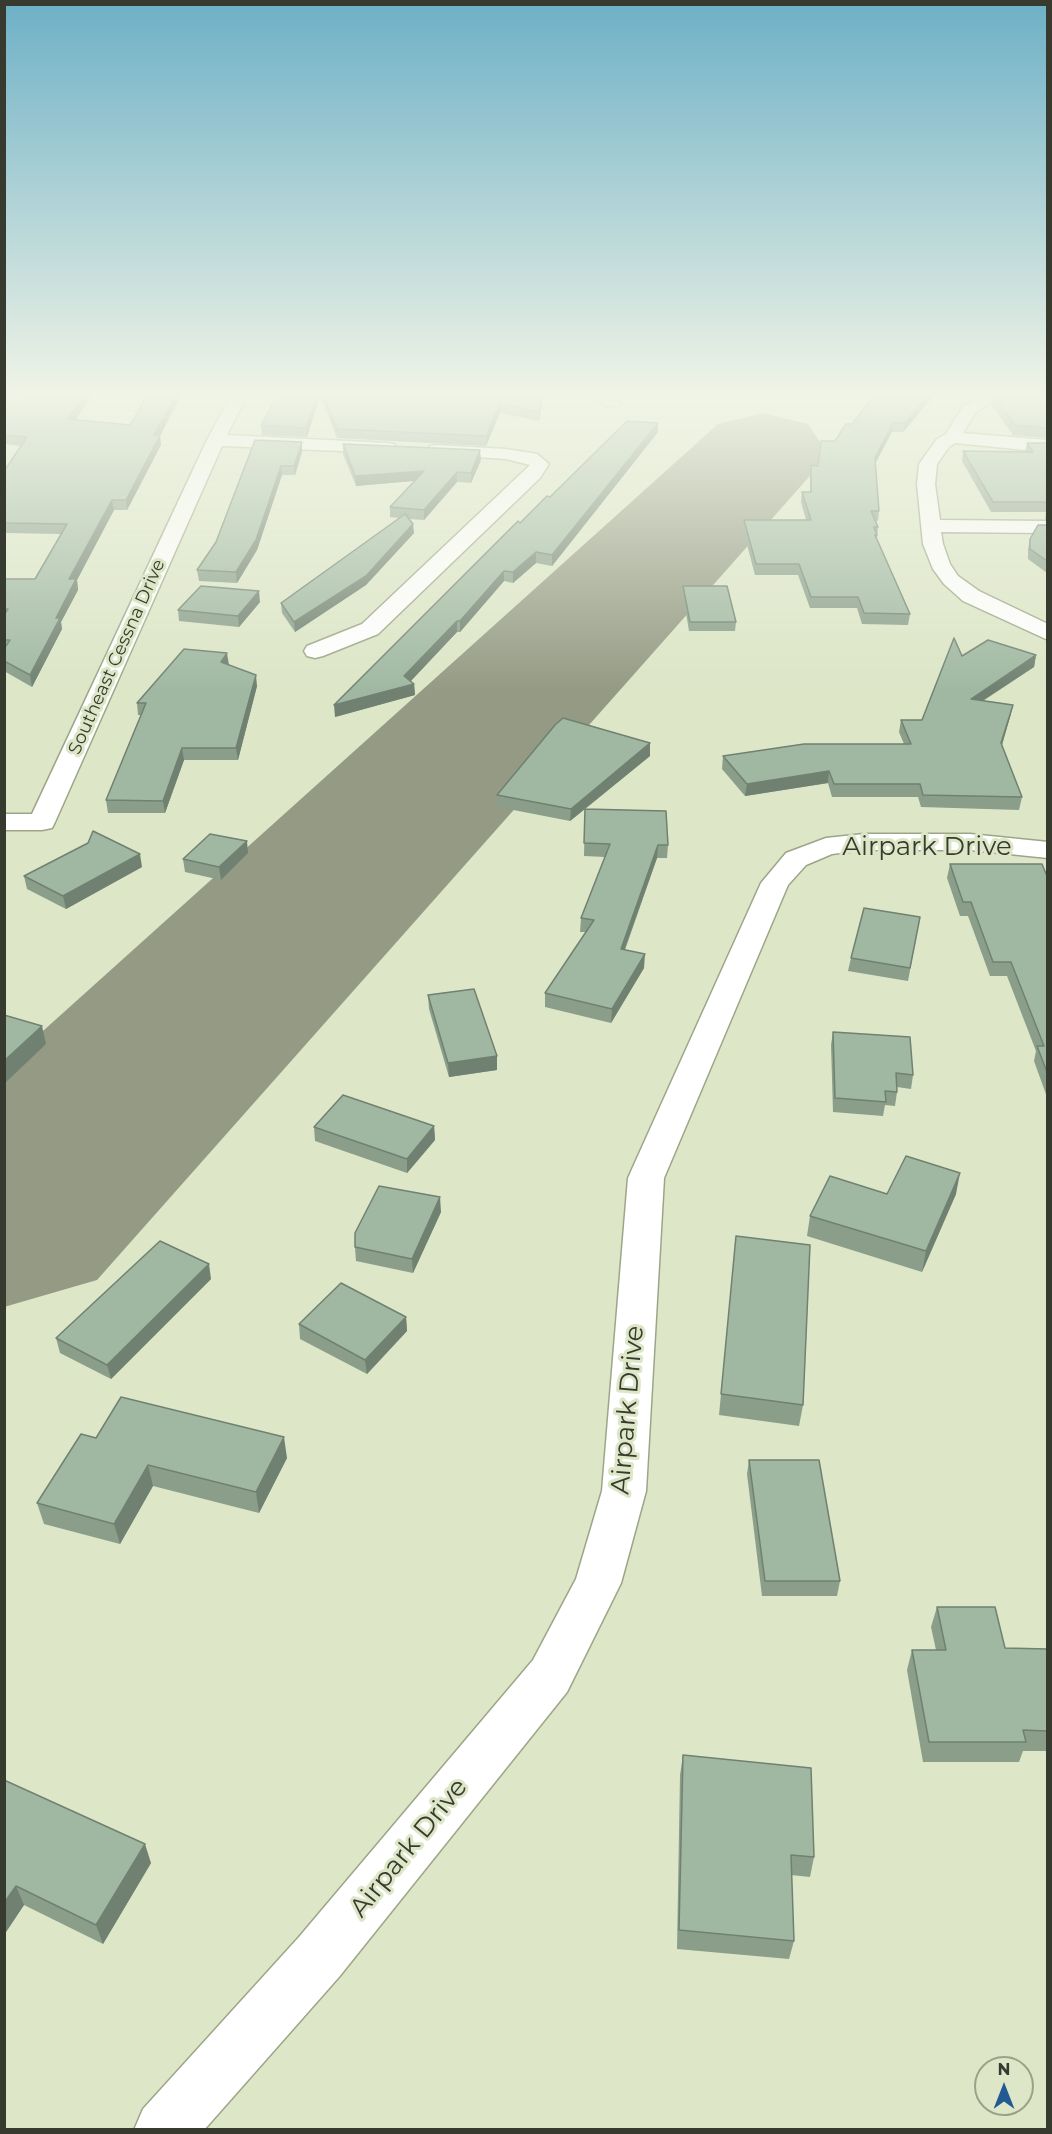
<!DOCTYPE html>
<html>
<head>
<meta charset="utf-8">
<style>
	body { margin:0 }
	#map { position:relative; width:1052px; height:2134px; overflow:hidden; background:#dde6c7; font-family:Montserrat,sans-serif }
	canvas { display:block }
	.frame { position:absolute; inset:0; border:6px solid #373b2f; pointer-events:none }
	.north { position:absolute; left:974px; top:2056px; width:60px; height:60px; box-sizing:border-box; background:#dde6c7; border:2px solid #9ba28a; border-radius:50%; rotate:0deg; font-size:16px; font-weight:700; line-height:24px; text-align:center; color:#373b2f }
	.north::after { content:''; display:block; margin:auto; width:21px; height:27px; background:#235a92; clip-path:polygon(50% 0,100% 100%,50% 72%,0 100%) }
</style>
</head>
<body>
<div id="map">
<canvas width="1052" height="2134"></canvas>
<div class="frame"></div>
<div class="north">N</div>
</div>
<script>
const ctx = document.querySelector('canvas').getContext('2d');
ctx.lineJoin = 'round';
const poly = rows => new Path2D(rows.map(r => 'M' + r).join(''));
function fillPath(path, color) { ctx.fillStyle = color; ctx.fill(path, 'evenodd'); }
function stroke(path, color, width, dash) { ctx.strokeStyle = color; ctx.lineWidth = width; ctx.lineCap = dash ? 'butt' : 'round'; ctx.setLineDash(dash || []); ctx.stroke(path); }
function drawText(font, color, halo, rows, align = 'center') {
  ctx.font = font + ' Montserrat,sans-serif'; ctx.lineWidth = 6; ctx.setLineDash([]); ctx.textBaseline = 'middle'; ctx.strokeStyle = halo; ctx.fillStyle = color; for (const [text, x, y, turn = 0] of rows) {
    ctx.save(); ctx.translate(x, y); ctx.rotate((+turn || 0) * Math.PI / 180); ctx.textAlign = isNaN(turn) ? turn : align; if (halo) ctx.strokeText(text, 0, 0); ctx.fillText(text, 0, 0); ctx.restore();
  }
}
fillPath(poly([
	[763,413,808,424,826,451,808,478,97,1280,4,1307,4,1066,718,424,763,413]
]), '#949a84');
const street = poly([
	[232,393,248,393,227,435,388,443,394,444,397,448,394,452,388,453,222,446,55,822,52,828,42,830,4,830,4,814,32,814,207,440,232,393],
	[586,393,606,393,621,403,619,406,607,406,586,393],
	[986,393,1010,393,1008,396,991,401,975,413,963,433,1048,440,1048,450,1025,450,955,443,949,447,937,464,935,484,940,520,1048,521,1048,533,941,532,943,544,950,564,958,576,979,591,1048,624,1048,640,963,601,944,584,933,569,923,544,917,484,919,464,937,439,946,434,963,406,986,393],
	[436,445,506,449,531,453,537,454,549,464,540,478,378,634,323,656,315,658,307,656,304,651,307,646,362,624,530,465,506,459,430,454,427,450,430,446,436,445],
	[864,834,970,834,1048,842,1048,858,970,850,864,850,832,854,806,865,788,885,664,1178,646,1491,621,1583,567,1692,339,1977,204,2130,134,2130,143,2109,299,1937,533,1660,576,1579,602,1491,628,1178,761,883,786,853,826,838,864,834]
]);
stroke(street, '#9da588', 3);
fillPath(street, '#fff');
fillPath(poly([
	[149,393,181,393,181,395,160,436,161,445,127,510,114,510,77,580,78,590,61,622,62,629,32,687,4,671,4,579,35,579,61,534,6,533,4,536,4,471,21,446,4,444,4,396,91,397,75,420,130,425],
	[279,393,544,393,539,421,500,413,486,446,337,438,320,395,307,437,262,435,261,425],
	[936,393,903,432,892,432,875,464,879,511,878,521,875,521,878,527,877,539,910,614,908,625,862,624,857,608,810,608,798,575,755,575,743,530,744,520,806,520,801,502,802,492,810,492,810,475,811,465,818,466,835,441,852,424],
	[1047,393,1047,438,1013,435,991,404,993,395],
	[658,423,658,432,552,566,536,563,513,583,504,581,460,632,457,632,411,681,414,684,415,695,335,717,520,523,550,497],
	[255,440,302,452,295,475,282,475,257,550,237,583,199,581,197,570,216,542],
	[1027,443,1047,443,1047,520,1045,519,1046,512,991,512,962,461,963,451,1025,452],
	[343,444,481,460,471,483,457,482,424,520,409,519,414,533,366,585,295,632,282,613,281,603,400,518,390,517,390,507,414,481,356,486,343,454],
	[1047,525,1047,573,1028,559,1028,549,1030,539],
	[683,586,736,622,735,631,689,631,683,595],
	[260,602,239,627,179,621,178,610],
	[1036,655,1034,667,983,701,1013,705,1010,717,1002,745,1022,797,1019,810,921,807,918,797,832,797,828,783,745,796,722,769,723,756,904,744,899,732,901,720,922,720,962,656],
	[229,665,257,686,238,760,184,760,165,813,108,813,106,800,141,715,138,715,137,703],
	[650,743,650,756,585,809,668,845,667,858,657,858,625,950,644,968,611,1023,545,1007,545,993,586,932,580,932,581,918,605,857,584,856,585,809,570,821,498,807,497,795],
	[248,853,221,880,185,872,183,859],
	[950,864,1047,876,1047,1097,1034,1061,1036,1051,1007,976,990,976,968,916,960,916,947,878],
	[142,867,66,909,27,889,24,876],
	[920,917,908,981,848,971,851,958],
	[428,995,497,1056,497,1070,449,1077,429,1009],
	[833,1032,913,1075,911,1089,897,1087,897,1092,895,1106,885,1105,883,1116,833,1112,831,1045],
	[434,1126,435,1140,407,1173,315,1141,314,1127],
	[887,1194,956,1194,922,1272,807,1236,810,1216],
	[441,1212,413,1273,356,1261,355,1247],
	[734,1257,803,1405,799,1426,719,1415],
	[211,1279,111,1379,60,1353,56,1338],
	[406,1317,407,1331,367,1374,300,1339,299,1324],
	[96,1438,287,1458,259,1513,153,1486,120,1544,44,1524,37,1503],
	[749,1460,840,1581,837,1596,762,1596,747,1474],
	[937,1607,1005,1648,1047,1649,1047,1751,1023,1751,1019,1762,923,1762,907,1670,912,1650,936,1650,931,1627],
	[683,1755,814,1857,810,1877,791,1875,794,1941,789,1959,677,1949,680,1775],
	[4,1780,151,1863,103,1944,24,1905,4,1935]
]), '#8a9e8a');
fillPath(poly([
	[86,393,90,393,91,397,69,429,68,419],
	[177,393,181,393,181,395,160,436,161,445,127,510,126,500,154,435],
	[318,393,320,393,320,395,307,437,306,428],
	[543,393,544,393,539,421,539,412],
	[930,393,936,393,903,432,905,423],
	[500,404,500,413,486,446,486,436],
	[658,423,658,432,552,566,552,555],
	[893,423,892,432,873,467,875,458],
	[302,442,302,452,295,475,294,466],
	[480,450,481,460,471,483,471,473],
	[281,466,282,475,257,550,237,583,236,572],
	[424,471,424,480,356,486,355,476],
	[457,472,457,482,424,520,424,510],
	[112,500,114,510,77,580,78,590,61,622,62,629,32,687,30,675,56,618,69,579],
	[413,524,414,533,366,585,295,632,294,622],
	[536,552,536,563,513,583,513,572],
	[504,571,504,581,460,632,460,621],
	[259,591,260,602,239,627,238,616],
	[457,621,457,632,406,686,414,684,415,695,335,717,334,705,404,676],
	[227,653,229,665,221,662],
	[1036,655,1034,667,968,710,971,699],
	[256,675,257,686,238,760,236,748],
	[1013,705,1010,717,999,755,1001,743],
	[650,743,650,756,570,821,571,809],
	[182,748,184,760,165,813,163,801],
	[829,771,828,783,745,796,747,784],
	[247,841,248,853,221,880,219,867],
	[658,845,657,858,620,962,621,949],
	[140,854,142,867,66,909,63,896],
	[645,954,644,968,611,1023,612,1009],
	[42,1026,46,1044,4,1084,4,1061],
	[497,1056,497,1070,449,1077,448,1063],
	[434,1126,435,1140,407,1173,407,1159],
	[960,1173,956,1194,922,1272,926,1251],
	[440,1197,441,1212,413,1273,412,1259],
	[209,1264,211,1279,111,1379,107,1365],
	[406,1317,407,1331,367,1374,365,1360],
	[284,1437,287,1458,259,1513,256,1492],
	[148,1465,153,1486,120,1544,114,1524],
	[145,1844,151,1863,103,1944,96,1925],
	[16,1886,24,1905,4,1935,4,1903]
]), '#708171');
const building = poly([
	[41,393,86,393,68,419,130,425,149,393,177,393,154,435,160,435,126,500,112,500,69,579,76,579,56,618,60,618,30,675,4,661,4,649,10,640,4,640,4,615,8,609,4,609,4,579,35,579,67,524,4,523,4,471,27,437,4,435,4,396,41,393],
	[279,393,318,393,306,428,261,425,279,393],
	[322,393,543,393,539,412,500,404,486,436,337,429,322,393],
	[876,393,930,393,905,423,893,423,875,458,879,511,871,511,878,527,874,527,877,535,875,535,910,614,864,613,858,597,811,597,799,564,756,564,744,520,811,520,802,492,811,492,811,465,818,466,821,441,835,441,846,424,852,424,876,393],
	[999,393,1047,393,1047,428,1015,425,993,395,999,393],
	[627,421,658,423,552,555,536,552,513,572,504,571,460,621,457,621,404,676,414,684,334,705,518,521,520,523,547,496,550,497,627,421],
	[255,440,302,442,294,466,281,466,256,540,236,572,197,570,216,542,255,440],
	[1027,443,1047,443,1047,502,993,502,963,451,1033,452,1027,443],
	[343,444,480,450,471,473,457,472,424,510,390,507,424,471,355,476,343,444],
	[405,514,413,524,366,576,294,622,281,603,405,514],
	[1038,525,1047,525,1047,561,1030,549,1030,539,1038,525],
	[201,586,259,591,238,616,178,610,201,586],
	[683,586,727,586,736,622,690,622,683,586],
	[954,638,962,656,988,640,1036,655,971,699,1013,705,1001,743,1022,797,923,795,920,784,834,784,829,771,747,784,723,756,804,744,911,744,901,720,922,720,954,638],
	[184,649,227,653,221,662,256,675,236,748,182,748,163,801,106,800,146,703,137,703,184,649],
	[563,718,650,743,571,809,497,795,555,725,563,718],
	[585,809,666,811,668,845,658,845,621,949,645,954,612,1009,545,993,594,920,581,918,610,844,584,843,585,809],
	[93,831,140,854,63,896,24,876,88,843,93,831],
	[210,834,247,841,219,867,183,859,210,834],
	[950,864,1042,864,1047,876,1047,1072,1037,1046,1044,1046,1011,962,993,962,971,902,963,902,950,864],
	[864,908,920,917,910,968,851,958,864,908],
	[474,989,497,1056,448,1063,428,995,474,989],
	[4,1015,42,1026,4,1061,4,1015],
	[833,1032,910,1037,913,1075,896,1073,897,1092,885,1091,886,1102,835,1098,833,1032],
	[343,1095,434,1126,407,1159,314,1127,343,1095],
	[906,1156,960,1173,926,1251,810,1216,830,1176,887,1194,906,1156],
	[379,1186,440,1197,412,1259,355,1247,355,1233,379,1186],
	[736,1236,810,1245,803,1405,721,1394,736,1236],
	[160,1241,209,1264,107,1365,56,1338,160,1241],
	[341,1283,406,1317,365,1360,299,1324,341,1283],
	[121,1397,284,1437,256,1492,148,1465,114,1524,37,1503,81,1434,96,1438,121,1397],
	[749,1460,819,1460,840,1581,765,1581,749,1460],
	[937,1607,995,1607,1005,1648,1047,1649,1047,1731,1023,1730,1026,1742,929,1742,912,1650,946,1650,937,1607],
	[683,1755,811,1768,814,1857,791,1855,794,1941,679,1930,683,1755],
	[4,1780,145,1844,96,1925,16,1886,4,1903,4,1780]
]);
fillPath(building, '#a0b8a1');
stroke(building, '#708171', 1.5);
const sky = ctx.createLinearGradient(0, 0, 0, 691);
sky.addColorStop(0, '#6db0c6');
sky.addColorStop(0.57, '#f0f4e6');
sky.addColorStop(1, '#f0f4e600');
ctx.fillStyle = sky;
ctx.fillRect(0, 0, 1052, 691);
drawText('18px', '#373b2f', '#dde6c7', [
	["Southeast Cessna Drive",117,657,-66]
]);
drawText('26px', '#373b2f', '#dde6c7', [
	["Airpark Drive",927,847],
	["Airpark Drive",628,1410,-85],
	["Airpark Drive",409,1848,-51]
]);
</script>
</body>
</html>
